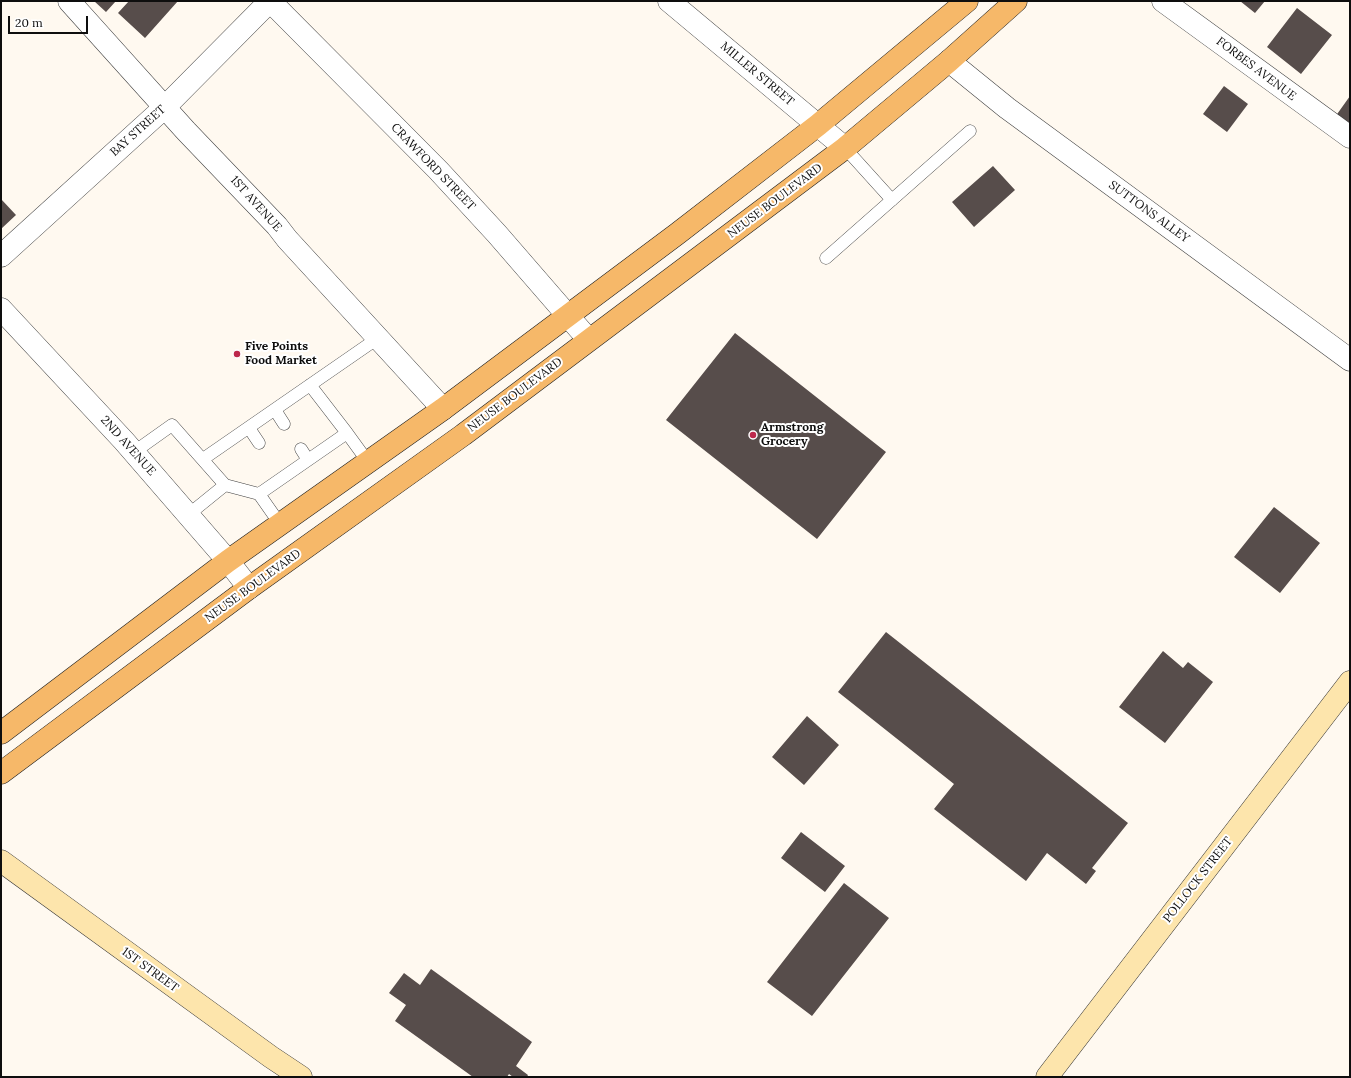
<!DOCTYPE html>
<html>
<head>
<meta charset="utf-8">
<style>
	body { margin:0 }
	#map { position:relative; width:1351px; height:1078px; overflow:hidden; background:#fff9f0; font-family:Lora,serif }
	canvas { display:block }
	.frame { position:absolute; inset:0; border:2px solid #0e0e0e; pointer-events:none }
	.scale { position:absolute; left:8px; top:16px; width:80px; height:18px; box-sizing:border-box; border:2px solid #0e0e0e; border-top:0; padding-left:5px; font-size:12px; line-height:14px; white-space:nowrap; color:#0e0e0e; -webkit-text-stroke:3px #fff; paint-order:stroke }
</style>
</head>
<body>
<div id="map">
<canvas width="1351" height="1078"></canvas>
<div class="frame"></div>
<div class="scale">20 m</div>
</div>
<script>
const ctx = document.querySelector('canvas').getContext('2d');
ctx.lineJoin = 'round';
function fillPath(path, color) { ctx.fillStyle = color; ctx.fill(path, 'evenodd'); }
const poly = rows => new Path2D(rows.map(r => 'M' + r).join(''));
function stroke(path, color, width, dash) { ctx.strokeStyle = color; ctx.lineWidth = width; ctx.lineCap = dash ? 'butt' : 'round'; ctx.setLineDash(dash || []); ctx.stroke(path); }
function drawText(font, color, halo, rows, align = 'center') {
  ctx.font = font + ' Lora,serif'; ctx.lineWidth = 4; ctx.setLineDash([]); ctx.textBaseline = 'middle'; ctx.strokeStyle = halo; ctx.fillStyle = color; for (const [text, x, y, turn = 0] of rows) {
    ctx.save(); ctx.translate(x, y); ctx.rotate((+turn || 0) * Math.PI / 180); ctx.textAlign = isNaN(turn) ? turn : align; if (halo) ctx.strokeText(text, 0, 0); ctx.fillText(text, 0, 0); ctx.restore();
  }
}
fillPath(poly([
	[94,1,116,1,106,12],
	[129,1,178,1,145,38,118,13],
	[1240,1,1265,1,1255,13],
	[1297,8,1332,35,1301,74,1267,47],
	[1224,86,1248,104,1227,132,1203,114],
	[1350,96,1350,128,1335,117],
	[993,166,1015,190,974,227,952,202],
	[1,199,16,215,1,229],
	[735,333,886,452,817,539,666,420],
	[1274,507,1320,543,1280,593,1234,557],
	[886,632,1128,823,1092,868,1096,871,1086,884,1047,853,1026,881,934,809,954,784,838,692],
	[1163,651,1183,668,1188,662,1213,682,1165,743,1119,707],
	[807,716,839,745,804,785,772,757],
	[801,832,845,866,825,892,781,858],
	[844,883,889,918,812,1016,767,982],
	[431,969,532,1042,516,1066,528,1075,527,1077,513,1077,509,1074,507,1077,473,1077,395,1021,406,1005,389,993,404,973,420,985]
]), '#574d4b');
const lane = poly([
	[845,148,892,200],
	[826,258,970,131],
	[310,385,347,433],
	[275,410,284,424],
	[249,428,259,443],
	[301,449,308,460],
	[134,452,172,425,225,485,188,515],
	[203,459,378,338],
	[225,485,259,494,347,433,368,462],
	[259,494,280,524]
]);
const street = poly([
	[69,1,186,131,277,226,287,239,443,409],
	[270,1,438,170,497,234,588,339],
	[669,1,845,148],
	[1163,1,1350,137],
	[949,61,1007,108,1350,360],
	[1,256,165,107,270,1],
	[1,309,124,441,228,561,249,588]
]);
const secondary = poly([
	[1,861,271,1057,301,1077],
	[1047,1077,1350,682]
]);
const primary = poly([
	[1,733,228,561,443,409,677,234,818,125,967,1],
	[1,773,249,588,463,435,845,148,949,61,1016,1]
]);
stroke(lane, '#414141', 13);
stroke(street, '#414141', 23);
stroke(secondary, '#303030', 23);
stroke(primary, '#1f1f1f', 23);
stroke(lane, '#fff', 12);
stroke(street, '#fff', 22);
stroke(secondary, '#fde5ac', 22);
stroke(primary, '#f6b869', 22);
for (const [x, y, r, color] of [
	[237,354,4,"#bd284c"],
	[753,435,4,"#bd284c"]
]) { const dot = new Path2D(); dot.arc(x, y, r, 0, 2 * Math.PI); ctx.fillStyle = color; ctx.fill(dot); stroke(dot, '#fff', 1.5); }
drawText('12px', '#0e0e0e', '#fff', [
	["FORBES AVENUE",1256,69,37],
	["MILLER STREET",757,74,40],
	["BAY STREET",138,131,-42],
	["CRAWFORD STREET",433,167,46],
	["NEUSE BOULEVARD",775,201,-37],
	["1ST AVENUE",256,204,48],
	["SUTTONS ALLEY",1149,212,36],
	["NEUSE BOULEVARD",515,395,-37],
	["2ND AVENUE",128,446,48],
	["NEUSE BOULEVARD",253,586,-36],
	["POLLOCK STREET",1198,880,-52],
	["1ST STREET",150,970,36]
]);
drawText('bold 12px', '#0e0e0e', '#fff', [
	["Five Points",245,347],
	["Food Market",245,361],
	["Armstrong",761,428],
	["Grocery",761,442]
], 'left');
</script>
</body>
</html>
